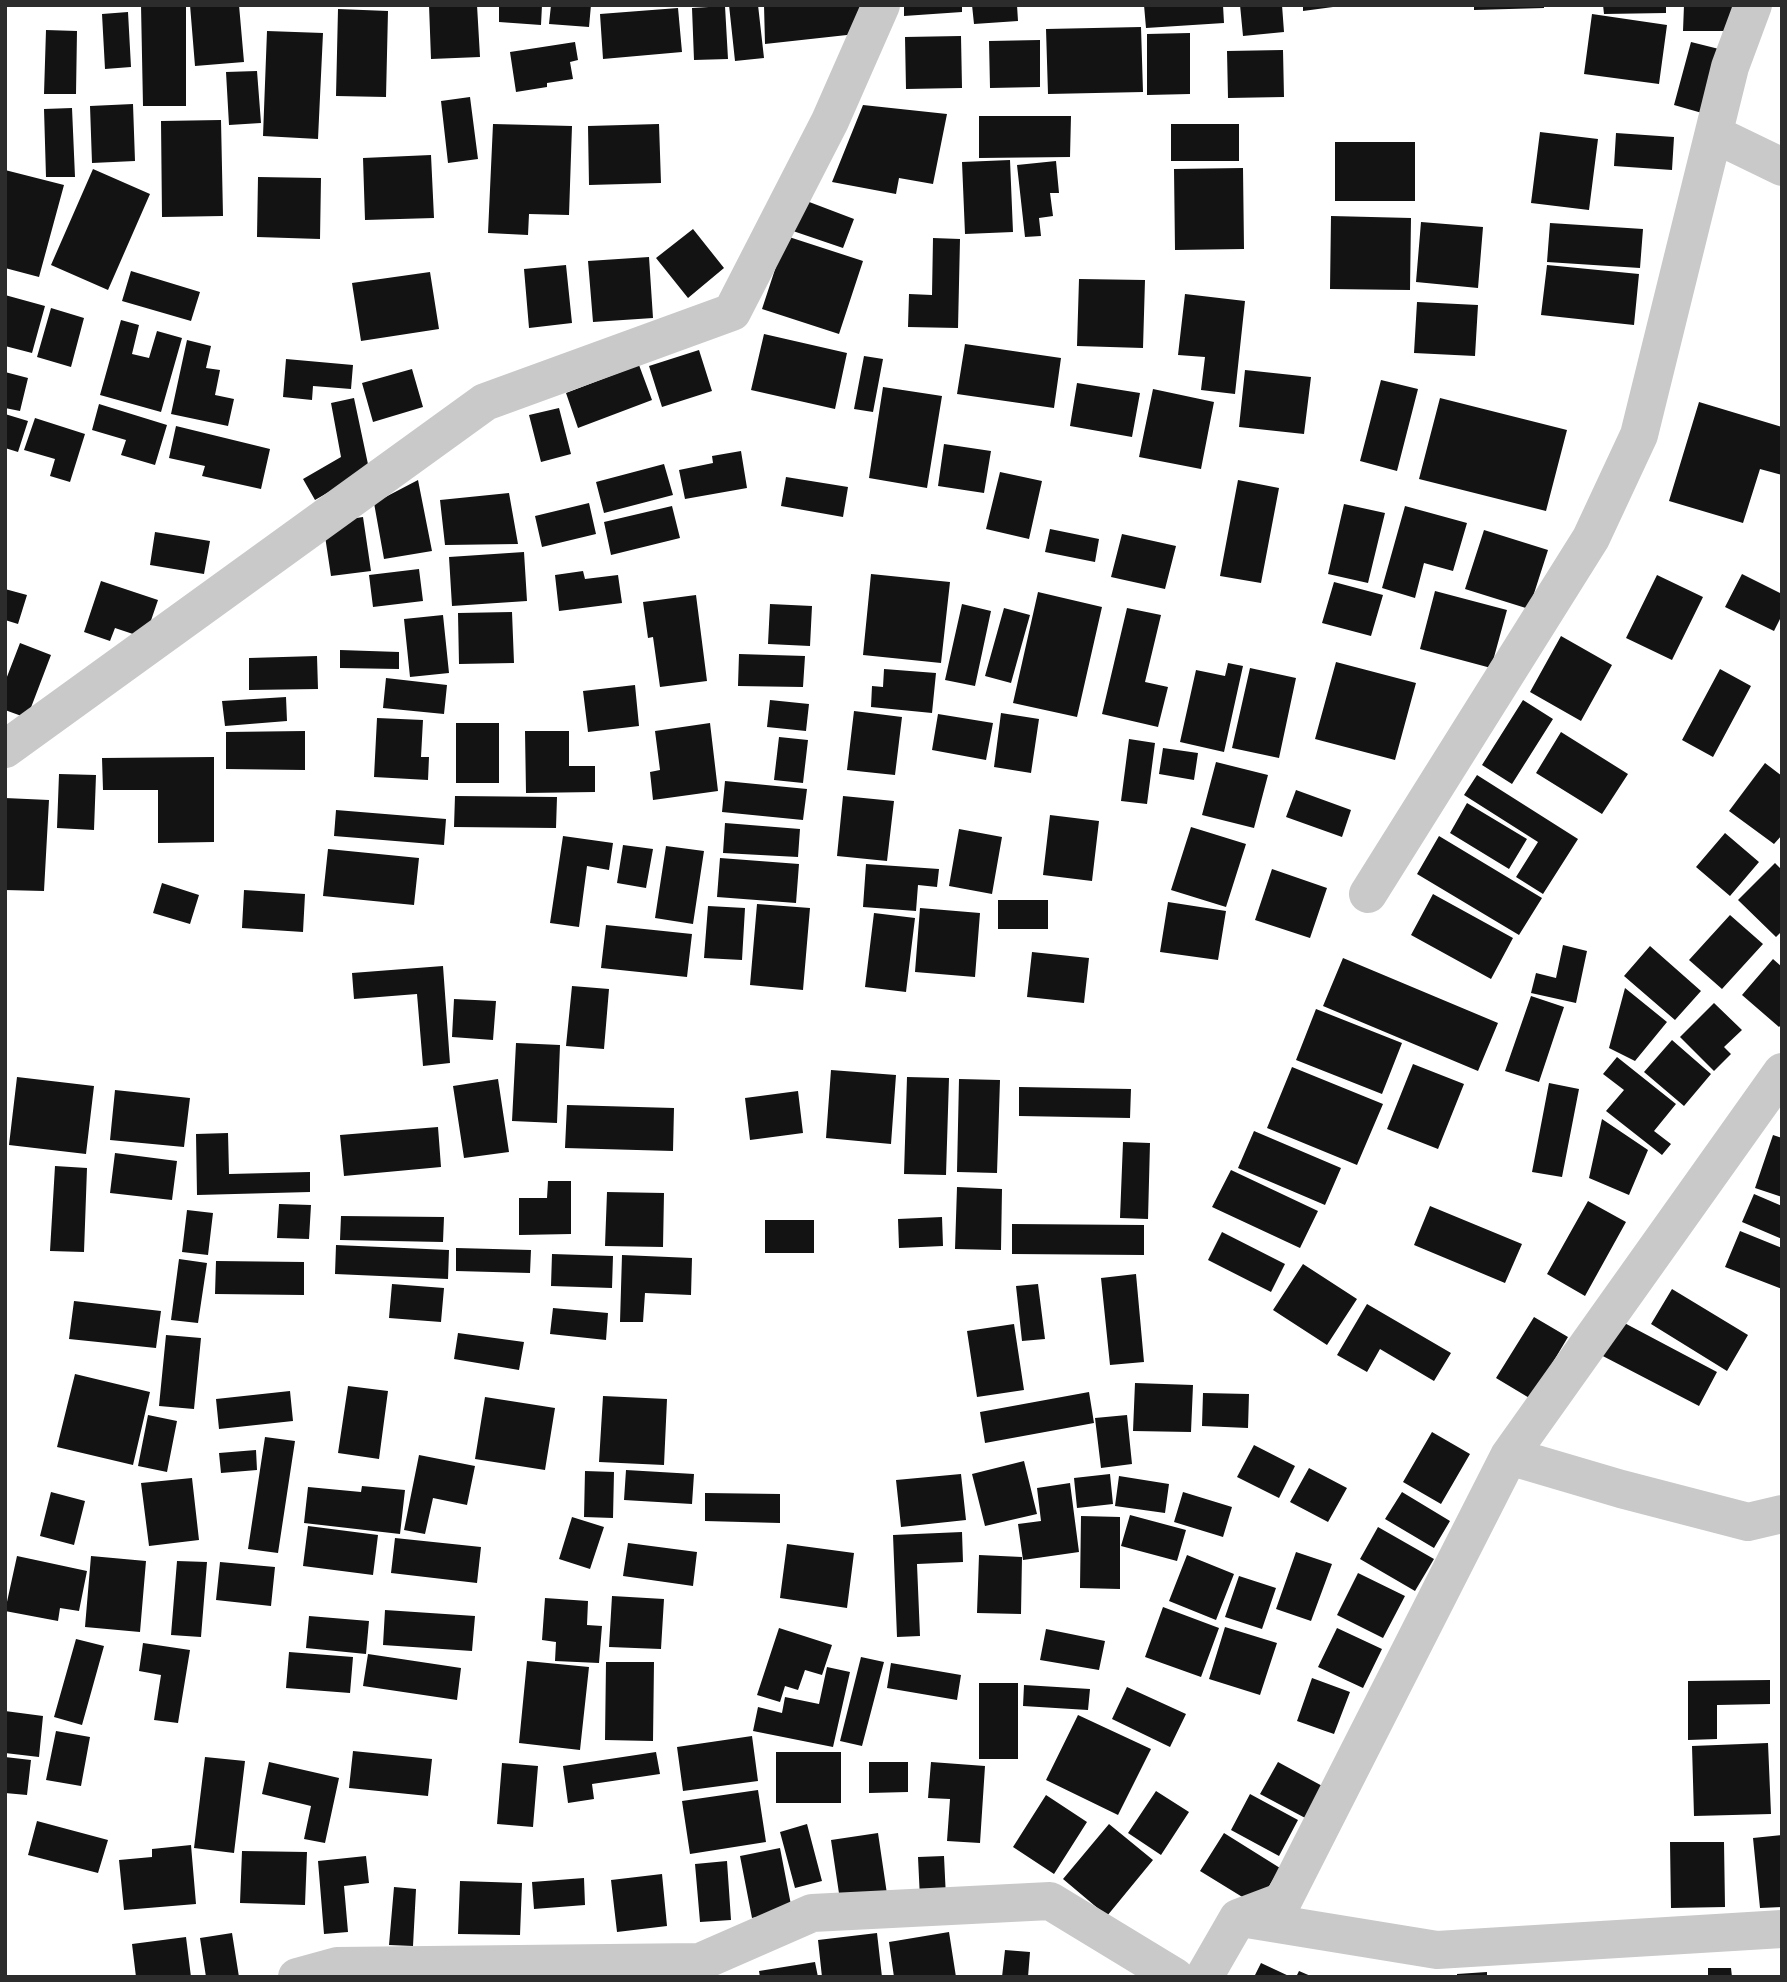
<!DOCTYPE html>
<html>
<head>
<meta charset="utf-8">
<style>
	body { margin:0 }
	#map { position:relative; width:1787px; height:1982px; overflow:hidden; background:#fff; font-family:"Fira Sans",sans-serif }
	canvas { display:block }
	.frame { position:absolute; inset:0; border:7px solid #2c2c2c; pointer-events:none }
</style>
</head>
<body>
<div id="map">
<canvas width="1787" height="1982"></canvas>
<div class="frame"></div>
</div>
<script>
const ctx = document.querySelector('canvas').getContext('2d');
ctx.lineJoin = 'round';
function fillPath(path, color) { ctx.fillStyle = color; ctx.fill(path, 'evenodd'); }
const poly = rows => new Path2D(rows.map(r => 'M' + r).join(''));
function stroke(path, color, width, dash) { ctx.strokeStyle = color; ctx.lineWidth = width; ctx.lineCap = dash ? 'butt' : 'round'; ctx.setLineDash(dash || []); ctx.stroke(path); }
fillPath(poly([
	[141,5,186,5,186,106,143,106],
	[190,5,239,5,244,62,195,66],
	[429,5,477,5,480,57,431,59],
	[499,5,542,5,541,25,499,22],
	[551,5,591,5,589,27,549,24],
	[729,5,758,5,764,58,735,61],
	[764,5,862,5,856,34,765,44],
	[904,5,962,5,962,12,904,16],
	[972,5,1017,5,1018,21,974,24],
	[1144,5,1223,5,1224,23,1146,28],
	[1240,5,1282,5,1284,32,1243,36],
	[1303,5,1333,5,1333,7,1303,11],
	[1474,5,1544,5,1544,8,1474,10],
	[1603,5,1666,5,1666,13,1604,14],
	[1684,5,1739,5,1732,31,1683,31],
	[725,6,728,59,694,60,692,8],
	[678,8,682,52,603,59,600,14],
	[338,9,388,11,386,97,336,96],
	[128,12,131,67,105,69,102,14],
	[1592,14,1667,25,1659,84,1584,74],
	[1141,27,1143,92,1048,94,1046,29],
	[46,30,77,31,76,94,44,94],
	[267,31,323,33,318,139,263,136],
	[1190,33,1190,94,1147,95,1147,34],
	[961,36,962,88,906,89,905,37],
	[1040,40,1040,87,990,88,989,41],
	[575,42,578,60,570,62,573,79,547,83,547,87,516,92,510,52],
	[1691,42,1727,51,1709,115,1674,105],
	[1283,50,1284,97,1228,98,1227,51],
	[257,71,261,123,229,125,226,72],
	[470,97,478,159,448,163,441,101],
	[133,104,135,161,92,163,90,106],
	[863,105,947,114,933,184,899,178,896,194,832,182],
	[72,108,75,177,46,177,44,109],
	[979,116,1071,116,1070,157,979,158],
	[221,120,223,216,162,217,161,121],
	[493,124,572,126,569,215,529,214,528,235,488,233],
	[659,124,661,183,589,185,588,126],
	[1171,124,1239,124,1239,161,1171,161],
	[1540,132,1598,139,1589,210,1531,203],
	[1616,133,1674,137,1672,170,1614,166],
	[1335,142,1415,142,1415,201,1335,201],
	[431,155,434,218,365,220,363,158],
	[1010,160,1013,232,965,234,962,162],
	[1056,161,1059,193,1050,193,1053,216,1039,218,1041,236,1025,237,1017,165],
	[1243,168,1244,249,1175,250,1174,169],
	[93,169,150,194,108,290,51,265],
	[5,170,64,185,39,277,5,268],
	[258,177,321,178,320,239,257,237],
	[804,200,854,219,843,248,793,231],
	[1331,216,1411,218,1410,290,1330,289],
	[1421,222,1483,227,1478,288,1416,282],
	[1550,223,1643,229,1640,268,1547,262],
	[693,229,724,268,688,298,656,258],
	[786,236,863,261,839,334,762,309],
	[933,238,960,239,958,328,908,327,909,294,932,295],
	[649,257,653,318,593,322,588,261],
	[566,265,572,323,529,328,524,269],
	[1547,265,1639,274,1634,325,1541,315],
	[131,271,200,292,191,321,122,301],
	[430,272,439,329,361,341,352,283],
	[1079,279,1145,280,1143,348,1077,346],
	[1185,294,1245,301,1235,394,1201,390,1205,357,1178,355],
	[5,295,45,306,32,353,5,346],
	[1417,302,1478,305,1475,356,1414,353],
	[51,308,84,318,71,367,37,357],
	[121,320,139,325,132,354,149,358,157,331,182,338,161,412,100,395],
	[764,334,847,353,835,409,751,390],
	[187,340,211,346,206,368,220,370,215,395,234,399,228,426,171,414],
	[965,344,1061,358,1054,408,957,394],
	[699,350,712,391,662,407,649,366],
	[864,356,883,359,873,412,854,409],
	[286,359,353,365,351,389,313,386,312,400,283,397],
	[639,365,652,400,578,428,566,393],
	[412,369,423,407,373,422,362,383],
	[1245,370,1311,377,1304,434,1239,427],
	[5,372,28,378,20,411,5,408],
	[1381,380,1418,389,1397,471,1360,461],
	[1077,383,1140,393,1132,437,1070,426],
	[883,387,942,396,927,488,869,478],
	[1153,389,1214,402,1201,469,1139,457],
	[354,398,369,469,315,500,303,479,341,457,331,403],
	[1440,398,1567,430,1546,511,1419,479],
	[1699,402,1782,427,1782,475,1760,469,1743,523,1669,501],
	[99,404,167,425,155,465,121,455,126,440,92,430],
	[559,408,571,454,541,462,529,415],
	[5,414,28,421,18,452,5,448],
	[35,418,85,434,70,482,50,476,55,459,24,450],
	[176,426,270,449,261,489,202,476,205,466,169,458],
	[944,444,991,451,984,493,938,486],
	[741,451,747,488,685,499,679,470,713,463,712,456],
	[664,464,673,495,604,513,596,482],
	[1000,472,1042,481,1029,539,986,529],
	[786,477,848,487,843,517,781,506],
	[418,480,432,551,384,559,374,503],
	[1238,480,1279,488,1261,583,1220,576],
	[509,493,518,544,445,545,440,500],
	[589,503,596,534,542,547,535,516],
	[1344,504,1385,513,1368,583,1328,574],
	[672,506,680,538,611,555,604,522],
	[1405,506,1467,523,1453,571,1424,563,1415,598,1382,588],
	[363,517,371,571,331,576,323,523],
	[1050,529,1099,539,1095,562,1045,552],
	[1484,530,1548,550,1529,609,1465,589],
	[155,532,210,541,204,574,150,565],
	[1122,534,1176,546,1165,589,1111,577],
	[524,552,527,601,452,606,449,557],
	[419,569,423,601,373,607,369,575],
	[583,571,585,579,618,575,622,603,559,611,555,575],
	[871,574,950,582,941,663,863,655],
	[1742,574,1782,594,1782,615,1774,631,1725,607],
	[1657,575,1703,597,1672,660,1626,638],
	[101,581,158,600,145,638,115,628,110,641,84,632],
	[1334,582,1383,595,1371,636,1322,623],
	[5,589,27,595,18,624,5,620],
	[1435,591,1507,610,1491,668,1420,649],
	[1038,592,1102,607,1077,717,1013,703],
	[696,595,707,681,660,687,653,637,648,638,643,602],
	[770,604,812,606,810,646,768,644],
	[962,604,991,611,975,686,945,680],
	[1004,608,1030,615,1011,683,985,676],
	[1127,608,1161,615,1145,682,1168,687,1158,727,1102,714],
	[512,612,514,663,459,664,458,613],
	[443,615,449,673,410,677,404,619],
	[1561,636,1612,665,1581,721,1530,692],
	[20,643,51,655,27,718,5,710,5,682],
	[340,650,399,652,399,669,340,668],
	[739,654,805,656,803,687,738,686],
	[317,656,318,689,249,690,249,658],
	[1336,662,1416,683,1395,760,1315,739],
	[1228,663,1243,666,1224,752,1180,742,1196,670,1225,676],
	[1250,668,1296,678,1279,758,1232,748],
	[884,669,936,673,932,713,871,707,872,686,883,687],
	[1720,669,1751,686,1713,757,1682,740],
	[386,678,447,685,444,714,383,708],
	[635,685,639,726,588,732,583,691],
	[286,697,287,721,225,726,222,701],
	[770,700,809,704,806,731,767,727],
	[1523,700,1553,719,1512,784,1482,765],
	[854,711,902,717,895,775,847,770],
	[1001,713,1039,719,1031,773,994,767],
	[938,714,993,723,986,760,932,750],
	[377,718,423,720,421,757,429,757,428,780,374,777],
	[456,723,499,723,499,783,456,783],
	[710,723,718,791,653,800,650,772,660,770,655,731],
	[305,731,305,770,226,769,226,732],
	[525,731,569,731,569,766,595,766,595,792,526,793],
	[1561,732,1628,774,1602,814,1536,773],
	[779,737,808,740,803,783,774,780],
	[1129,739,1155,743,1147,804,1121,801],
	[1163,748,1198,753,1194,780,1159,774],
	[214,757,214,842,158,843,158,790,103,790,102,758],
	[1216,762,1268,775,1254,828,1202,815],
	[1765,763,1782,776,1782,835,1774,844,1729,811],
	[59,774,96,775,94,830,57,828],
	[1477,775,1578,839,1543,894,1516,877,1538,842,1464,795],
	[725,781,807,789,803,820,722,812],
	[1296,790,1351,810,1342,837,1286,817],
	[455,796,557,797,556,828,454,827],
	[843,796,894,801,887,861,837,856],
	[5,798,49,800,44,891,5,890],
	[1467,803,1527,839,1509,869,1450,833],
	[336,810,446,819,444,845,334,836],
	[1050,815,1099,821,1092,881,1043,875],
	[725,823,800,829,798,857,723,853],
	[1191,827,1246,844,1226,907,1171,890],
	[959,829,1002,837,992,894,949,886],
	[1725,833,1759,862,1730,896,1696,867],
	[563,836,613,843,609,870,587,866,579,927,550,923],
	[1439,836,1542,898,1519,935,1417,874],
	[623,845,653,849,646,888,617,883],
	[666,846,704,851,693,924,655,918],
	[328,849,419,858,414,905,323,896],
	[720,858,799,864,796,903,717,897],
	[1775,863,1782,870,1782,931,1776,937,1738,900],
	[866,864,939,869,937,887,918,885,916,911,863,907],
	[1272,869,1327,888,1310,938,1255,920],
	[162,883,199,895,190,924,153,913],
	[244,890,305,894,303,932,242,928],
	[1433,894,1513,938,1491,979,1411,935],
	[998,900,1048,900,1048,929,998,929],
	[1168,902,1226,911,1218,960,1160,952],
	[757,904,810,908,803,990,750,985],
	[708,906,745,908,742,960,704,958],
	[920,908,980,913,975,977,915,972],
	[874,913,915,918,906,992,865,987],
	[1730,915,1763,944,1722,989,1689,960],
	[606,925,692,934,687,977,601,968],
	[1563,945,1587,951,1576,1003,1531,993,1536,973,1556,978],
	[1650,946,1701,991,1675,1020,1624,976],
	[1032,952,1089,958,1084,1003,1027,997],
	[1343,958,1498,1023,1478,1071,1323,1006],
	[1773,959,1782,967,1782,1024,1779,1027,1742,995],
	[443,966,450,1063,423,1066,417,994,354,999,352,973],
	[572,986,609,989,604,1049,566,1046],
	[1625,988,1667,1022,1635,1061,1609,1048],
	[1531,996,1564,1007,1539,1082,1505,1071],
	[454,999,496,1001,493,1040,452,1037],
	[1714,1003,1742,1030,1724,1047,1731,1054,1714,1071,1680,1037],
	[1316,1009,1402,1043,1382,1094,1296,1060],
	[1672,1040,1711,1074,1684,1106,1644,1072],
	[516,1043,560,1045,557,1123,512,1121],
	[1617,1057,1676,1104,1654,1131,1671,1144,1662,1155,1606,1111,1624,1090,1603,1074],
	[1413,1064,1464,1084,1438,1149,1387,1129],
	[1292,1067,1383,1104,1357,1165,1267,1128],
	[831,1070,896,1075,891,1144,826,1138],
	[17,1077,94,1086,86,1154,9,1145],
	[907,1077,949,1078,946,1175,904,1174],
	[498,1079,509,1152,464,1158,453,1086],
	[959,1079,1000,1080,997,1173,957,1172],
	[1549,1083,1579,1089,1562,1177,1532,1172],
	[1019,1087,1131,1089,1130,1118,1019,1116],
	[115,1090,190,1098,184,1147,110,1140],
	[798,1091,803,1133,750,1140,745,1098],
	[567,1105,674,1108,673,1151,565,1148],
	[1602,1119,1648,1150,1629,1195,1589,1178],
	[438,1127,441,1167,344,1176,340,1135],
	[1254,1131,1341,1168,1325,1205,1238,1168],
	[228,1133,229,1174,310,1172,310,1192,197,1195,196,1134],
	[1773,1135,1782,1138,1782,1197,1755,1188],
	[1123,1142,1150,1143,1148,1219,1120,1218],
	[115,1153,177,1161,172,1200,110,1193],
	[55,1166,87,1168,84,1252,50,1251],
	[1231,1170,1318,1211,1300,1248,1212,1207],
	[548,1181,571,1181,571,1234,519,1235,519,1198,547,1198],
	[957,1187,1002,1189,1001,1250,955,1249],
	[607,1192,664,1193,663,1247,605,1246],
	[1754,1194,1782,1206,1782,1239,1742,1222],
	[1588,1201,1626,1222,1585,1296,1547,1274],
	[279,1204,311,1205,309,1239,277,1238],
	[1430,1206,1522,1244,1505,1283,1414,1245],
	[187,1210,213,1213,208,1255,182,1252],
	[341,1216,444,1217,443,1242,340,1240],
	[942,1217,943,1246,899,1248,898,1219],
	[765,1220,814,1220,814,1253,765,1253],
	[1012,1224,1144,1225,1144,1255,1012,1254],
	[1740,1231,1782,1248,1782,1289,1725,1267],
	[1222,1232,1285,1264,1271,1292,1208,1260],
	[336,1245,449,1250,448,1279,335,1274],
	[456,1248,531,1250,530,1273,456,1271],
	[552,1254,613,1256,612,1288,551,1286],
	[622,1255,692,1258,691,1295,645,1293,643,1322,620,1322],
	[179,1259,207,1263,198,1323,171,1320],
	[216,1261,304,1262,304,1295,215,1294],
	[1303,1264,1357,1299,1327,1345,1273,1310],
	[1136,1274,1144,1362,1110,1365,1101,1278],
	[392,1284,444,1288,441,1322,389,1318],
	[1038,1284,1045,1339,1022,1341,1016,1286],
	[1672,1289,1748,1335,1727,1371,1651,1324],
	[74,1301,161,1311,156,1348,69,1339],
	[1367,1304,1451,1353,1434,1381,1380,1349,1367,1372,1337,1355],
	[553,1308,608,1313,606,1340,550,1334],
	[1534,1317,1568,1337,1531,1399,1496,1378],
	[1615,1318,1717,1372,1699,1406,1597,1353],
	[1014,1324,1024,1390,977,1397,967,1331],
	[458,1333,524,1342,519,1370,454,1359],
	[166,1335,201,1338,194,1409,159,1406],
	[75,1374,150,1392,133,1465,57,1447],
	[1135,1383,1193,1385,1191,1432,1133,1431],
	[348,1386,388,1391,379,1459,338,1453],
	[290,1391,293,1421,219,1429,216,1399],
	[1089,1392,1094,1423,985,1443,980,1412],
	[1203,1393,1249,1394,1248,1428,1202,1426],
	[603,1396,667,1399,664,1465,599,1462],
	[485,1397,555,1408,545,1470,475,1459],
	[148,1415,177,1421,167,1472,138,1466],
	[1127,1415,1132,1464,1101,1468,1095,1418],
	[1432,1432,1470,1454,1441,1504,1403,1482],
	[265,1437,295,1441,278,1553,248,1549],
	[1254,1445,1295,1466,1279,1498,1237,1477],
	[256,1450,257,1470,221,1473,219,1453],
	[419,1455,475,1466,467,1505,433,1498,425,1534,404,1530],
	[1024,1461,1037,1514,985,1526,972,1474],
	[1309,1468,1347,1488,1328,1522,1290,1502],
	[626,1470,694,1474,692,1504,624,1500],
	[585,1471,614,1472,613,1518,584,1517],
	[961,1474,966,1520,901,1527,896,1480],
	[1110,1474,1113,1504,1077,1508,1074,1478],
	[1119,1476,1169,1484,1165,1513,1115,1506],
	[192,1478,199,1540,149,1546,141,1483],
	[1070,1483,1079,1552,1023,1560,1018,1524,1041,1521,1037,1488],
	[362,1486,405,1490,400,1534,304,1523,308,1487,361,1492],
	[51,1492,85,1501,74,1545,40,1536],
	[1183,1492,1232,1507,1223,1537,1174,1522],
	[1402,1492,1450,1521,1434,1548,1385,1519],
	[705,1493,780,1494,780,1523,705,1521],
	[1130,1515,1186,1530,1177,1561,1121,1546],
	[1081,1516,1120,1517,1120,1589,1080,1588],
	[572,1517,604,1527,590,1569,559,1559],
	[308,1526,378,1535,373,1575,303,1566],
	[1378,1527,1434,1559,1415,1591,1360,1559],
	[962,1532,963,1562,917,1564,920,1636,897,1637,893,1535],
	[395,1538,481,1547,477,1583,391,1573],
	[628,1543,697,1552,693,1586,623,1576],
	[787,1544,854,1553,847,1608,780,1598],
	[1296,1552,1332,1564,1311,1621,1276,1609],
	[979,1555,1022,1557,1021,1614,977,1613],
	[1187,1555,1234,1574,1216,1620,1169,1601],
	[17,1556,87,1571,79,1611,60,1608,58,1621,5,1611],
	[91,1556,146,1561,140,1632,85,1627],
	[177,1561,207,1562,201,1637,171,1635],
	[220,1562,275,1567,271,1606,216,1600],
	[1358,1573,1405,1596,1383,1638,1337,1615],
	[1239,1576,1276,1588,1262,1629,1225,1617],
	[612,1596,664,1599,661,1649,609,1647],
	[545,1598,588,1601,587,1625,602,1626,599,1663,555,1661,556,1642,542,1640],
	[1163,1607,1219,1628,1201,1677,1145,1657],
	[385,1610,475,1616,472,1651,383,1645],
	[309,1616,369,1621,366,1654,306,1648],
	[1225,1627,1277,1643,1260,1695,1209,1679],
	[779,1628,832,1645,822,1675,805,1670,798,1690,785,1686,780,1702,757,1695],
	[1337,1628,1382,1649,1363,1688,1318,1667],
	[1046,1629,1105,1641,1099,1670,1040,1660],
	[76,1639,104,1646,82,1725,54,1717],
	[143,1643,190,1650,178,1723,154,1720,161,1675,139,1671],
	[289,1652,353,1657,350,1693,286,1688],
	[368,1654,461,1668,457,1700,363,1686],
	[861,1657,884,1662,862,1746,840,1741],
	[527,1661,589,1667,580,1750,519,1743],
	[606,1662,654,1662,653,1741,605,1740],
	[891,1663,961,1675,957,1700,887,1688],
	[827,1667,850,1672,833,1747,753,1731,758,1707,782,1713,785,1697,819,1704],
	[1312,1678,1350,1692,1334,1734,1297,1721],
	[1770,1680,1770,1704,1717,1705,1717,1739,1688,1740,1688,1681],
	[979,1683,1018,1683,1018,1759,979,1759],
	[1024,1685,1090,1689,1088,1710,1023,1706],
	[1127,1687,1186,1714,1170,1747,1112,1719],
	[5,1711,43,1716,39,1757,5,1753],
	[1078,1715,1151,1749,1118,1815,1046,1780],
	[56,1731,90,1737,81,1786,46,1780],
	[752,1736,758,1781,683,1791,677,1747],
	[1768,1743,1771,1814,1694,1816,1692,1746],
	[353,1751,432,1759,428,1796,349,1788],
	[656,1752,660,1774,592,1784,594,1799,568,1803,563,1766],
	[776,1752,841,1752,841,1803,776,1803],
	[5,1757,31,1760,27,1795,5,1793],
	[205,1757,245,1761,234,1853,194,1848],
	[269,1762,339,1778,325,1843,304,1839,311,1806,262,1794],
	[869,1762,908,1762,908,1792,869,1793],
	[931,1762,985,1766,980,1843,947,1841,950,1799,928,1798],
	[1278,1762,1326,1788,1309,1820,1260,1794],
	[502,1763,538,1766,533,1827,497,1824],
	[758,1790,766,1842,690,1854,682,1801],
	[1156,1791,1189,1812,1161,1855,1128,1833],
	[1250,1794,1298,1820,1279,1856,1231,1830],
	[1046,1795,1087,1822,1054,1874,1013,1847],
	[37,1821,108,1840,98,1873,28,1855],
	[807,1824,822,1881,795,1888,780,1832],
	[1109,1824,1153,1860,1107,1916,1063,1879],
	[878,1833,887,1894,840,1900,831,1840],
	[1224,1833,1280,1868,1257,1906,1200,1871],
	[1782,1835,1782,1907,1760,1908,1753,1838],
	[1670,1842,1724,1842,1725,1907,1671,1908],
	[191,1845,196,1904,124,1910,119,1860,152,1857,152,1849],
	[780,1848,792,1910,752,1918,740,1856],
	[242,1851,307,1852,305,1905,240,1903],
	[366,1856,369,1883,344,1886,348,1932,324,1934,318,1861],
	[944,1856,946,1898,920,1899,918,1857],
	[727,1861,731,1920,700,1922,695,1864],
	[662,1874,667,1926,617,1932,611,1880],
	[584,1878,585,1905,534,1909,532,1882],
	[460,1881,522,1883,520,1935,458,1934],
	[394,1887,416,1889,413,1946,389,1945],
	[949,1932,956,1977,894,1977,889,1942],
	[232,1933,239,1977,206,1977,200,1938],
	[877,1933,882,1977,822,1977,818,1940],
	[186,1937,191,1977,136,1977,132,1944],
	[1005,1950,1030,1952,1028,1977,1002,1977],
	[815,1962,818,1977,760,1977,759,1971],
	[1261,1963,1291,1977,1254,1977],
	[1708,1968,1731,1968,1732,1977,1708,1977],
	[1299,1971,1313,1977,1296,1977],
	[1487,1972,1487,1977,1457,1977,1457,1974]
]), '#131313');
stroke(poly([
	[1714,134,1782,167],
	[5,749,485,402,732,312,830,121,881,5],
	[1368,894,1591,538,1639,435,1730,67,1753,5],
	[1509,1456,1621,1489,1748,1522,1782,1514],
	[1241,1918,1437,1950,1782,1929],
	[297,1977,337,1966,700,1962,812,1913,1050,1901,1175,1977],
	[1204,1977,1238,1918,1283,1901,1509,1456,1782,1072]
]), '#c9c9c9', 38);
</script>
</body>
</html>
